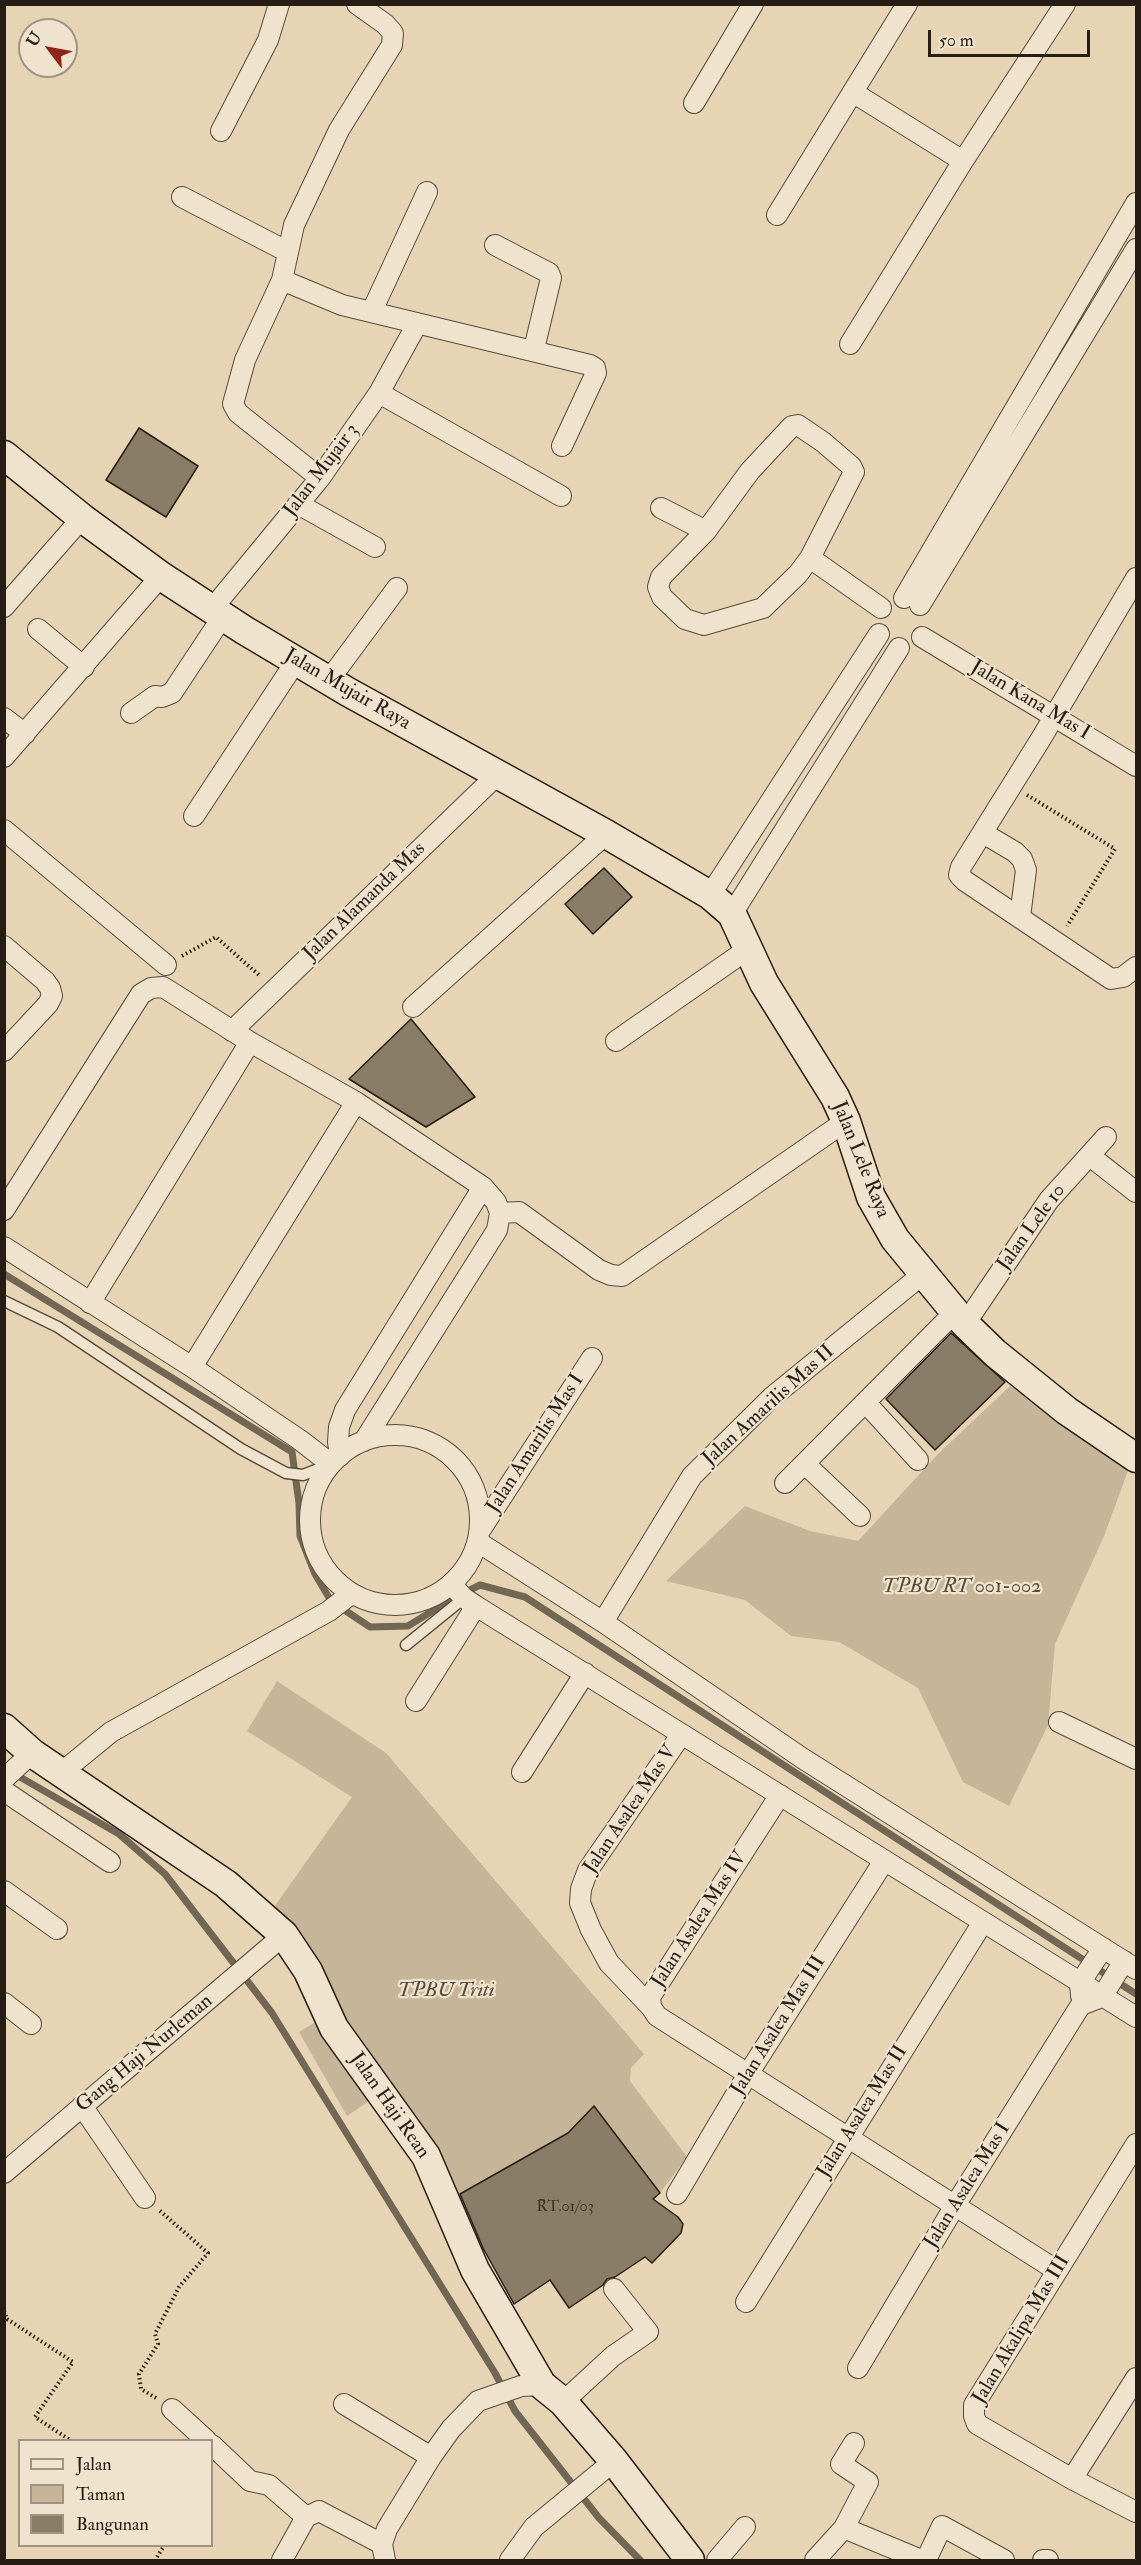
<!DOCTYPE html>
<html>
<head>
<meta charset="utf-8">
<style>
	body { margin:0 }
	#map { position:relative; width:1141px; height:2565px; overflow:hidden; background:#e7d4b4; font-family:"IM FELL Double Pica",serif }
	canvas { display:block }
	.frame { position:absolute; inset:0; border:6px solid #261e15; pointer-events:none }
	.legend { position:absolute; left:18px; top:2439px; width:195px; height:108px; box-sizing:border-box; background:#efe3ce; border:2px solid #9f9484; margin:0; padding:8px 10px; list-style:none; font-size:18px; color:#261e15 }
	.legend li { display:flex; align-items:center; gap:12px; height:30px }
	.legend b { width:30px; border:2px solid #9f9484 }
	.north { position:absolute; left:18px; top:18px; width:60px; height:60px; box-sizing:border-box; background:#efe3ce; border:2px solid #9f9484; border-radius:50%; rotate:302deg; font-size:16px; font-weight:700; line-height:24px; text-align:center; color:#261e15 }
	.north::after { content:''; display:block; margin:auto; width:21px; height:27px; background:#8f2418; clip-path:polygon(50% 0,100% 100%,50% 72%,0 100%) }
	.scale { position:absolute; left:928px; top:30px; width:162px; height:27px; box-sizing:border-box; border:3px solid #261e15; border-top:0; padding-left:8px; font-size:18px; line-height:21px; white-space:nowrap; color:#261e15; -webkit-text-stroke:4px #efe3ce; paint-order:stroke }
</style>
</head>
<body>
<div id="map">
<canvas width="1141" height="2565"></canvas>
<div class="frame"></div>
<ul class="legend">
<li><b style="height:8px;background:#efe3ce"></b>Jalan</li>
<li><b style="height:16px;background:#c6b599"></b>Taman</li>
<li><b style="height:16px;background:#8a7d68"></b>Bangunan</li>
</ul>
<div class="north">U</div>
<div class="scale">50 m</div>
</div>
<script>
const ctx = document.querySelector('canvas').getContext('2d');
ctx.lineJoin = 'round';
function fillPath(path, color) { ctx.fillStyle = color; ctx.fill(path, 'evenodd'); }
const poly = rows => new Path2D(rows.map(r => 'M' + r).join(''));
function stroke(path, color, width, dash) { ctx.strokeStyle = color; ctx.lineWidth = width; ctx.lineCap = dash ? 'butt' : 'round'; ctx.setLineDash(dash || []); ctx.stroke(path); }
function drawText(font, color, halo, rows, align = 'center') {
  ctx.font = font + ' "IM FELL Double Pica",serif'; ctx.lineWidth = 4.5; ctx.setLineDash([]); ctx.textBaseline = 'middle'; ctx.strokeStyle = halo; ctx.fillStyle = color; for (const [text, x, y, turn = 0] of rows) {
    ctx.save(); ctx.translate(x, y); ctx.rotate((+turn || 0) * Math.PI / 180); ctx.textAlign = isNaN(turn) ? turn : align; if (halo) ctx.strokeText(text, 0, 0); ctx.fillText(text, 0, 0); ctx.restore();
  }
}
fillPath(poly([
	[1010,1386,1129,1468,1104,1536,1055,1644,1048,1725,1009,1806,963,1782,918,1688,839,1642,791,1636,745,1600,666,1581,745,1506,810,1531,858,1541,938,1454],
	[277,1681,386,1753,644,2054,631,2068,630,2081,687,2157,660,2193,594,2106,568,2133,458,2195,390,2087,347,2116,299,2032,336,2010,272,1910,352,1797,247,1731]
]), '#c6b599');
stroke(poly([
	[4,1274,292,1452,299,1503,300,1536,315,1574,331,1601,370,1627,408,1626,452,1599,480,1585,525,1597,1136,1994],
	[13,1773,119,1834,165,1874,272,2013,495,2373,515,2411,599,2518,640,2560]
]), '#726654', 7);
const building = poly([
	[139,428,198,466,166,517,106,480,139,428],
	[604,868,632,897,593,934,565,904,604,868],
	[411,1019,475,1097,426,1127,349,1079,411,1019],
	[951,1333,1005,1382,935,1450,886,1399,951,1333],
	[594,2106,660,2193,653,2199,678,2217,683,2224,681,2233,652,2263,645,2257,615,2277,607,2279,603,2285,569,2308,550,2280,514,2304,483,2248,460,2194,568,2133,594,2106]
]);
fillPath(building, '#8a7d68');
stroke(building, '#261e15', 1.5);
const lane = poly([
	[4,1301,58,1327,241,1449,286,1473,303,1475,331,1464],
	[406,1645,464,1598]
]);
const street = poly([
	[357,4,385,24,393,33,392,45,339,130,294,225,282,280,342,305,590,365,595,368,596,373,562,446],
	[854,93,963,161],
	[694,103,753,4],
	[221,131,268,40,279,4],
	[182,197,288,252],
	[777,215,907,4],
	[495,245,549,273,551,278,534,349],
	[282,280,245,360,233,404,238,413,320,478],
	[372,311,427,192],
	[850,344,963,161,1065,4],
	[379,393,561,496],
	[298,504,375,547],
	[661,508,706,531,750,471,792,426,798,425,823,442,851,466,854,472,810,558,881,608],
	[706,531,661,577,658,587,662,597,685,619,704,625,763,608,798,574,810,558],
	[1136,578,1042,737,961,867,959,875,965,881,1111,979,1123,977,1136,967],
	[904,598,1136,203],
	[920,605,1136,249],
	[4,607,82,518],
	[212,609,320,478,379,393,417,324],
	[38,629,84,667],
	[922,637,1136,766],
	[329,680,397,588],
	[131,713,155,696,162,697,172,693,223,616],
	[4,718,25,734],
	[4,757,161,576],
	[194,816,296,661],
	[4,830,166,965],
	[983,833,1015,852,1022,859,1026,870,1020,917],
	[710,895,879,634],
	[732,914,899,648],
	[4,946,45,981,50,988,52,996,48,1004,4,1051],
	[413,1007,606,834],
	[232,1031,498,774],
	[616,1041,748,949],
	[1090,1156,1136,1192],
	[4,1210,141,994,151,988,163,987,250,1042,356,1102,483,1187,496,1202,500,1213,497,1230,364,1441],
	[500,1213,519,1212,599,1270,611,1275,622,1276,846,1121],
	[4,1247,192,1367,300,1440,331,1464],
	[90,1303,250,1042],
	[965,1324,1049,1200,1106,1137],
	[192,1367,356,1102],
	[866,1403,918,1460],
	'310 1520a85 85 0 1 1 170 0a85 85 0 1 1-170 0Z',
	[340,1456,338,1442,339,1427,345,1410,483,1187],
	[805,1464,860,1516],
	[785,1483,955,1312],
	[481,1529,592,1358],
	[478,1542,603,1622,802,1758,1136,1969],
	[452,1585,464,1598,476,1606,1136,2017],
	[603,1622,692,1476,772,1397,923,1274],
	[416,1701,476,1606],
	[1059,1722,1136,1759],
	[522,1772,585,1673],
	[61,1773,111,1732,329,1611,351,1594],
	[4,1779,32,1753],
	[4,1791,110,1862],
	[780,1795,650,1997,651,2007,657,2016,1056,2270],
	[4,1891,57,1929],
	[1081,1996,1080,1983,1103,1948],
	[4,2003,31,2024],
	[651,2007,609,1963,591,1930,580,1903,581,1889,588,1870,681,1735],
	[82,2106,145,2198],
	[1136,2144,974,2405,974,2416,977,2424,1072,2479,1136,2512],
	[4,2173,284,1935],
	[677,2194,748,2074,884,1861],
	[746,2302,983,1922],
	[858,2368,956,2204,1077,2011,1081,2005,1102,1997,1124,1961],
	[563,2402,613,2356,648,2332,614,2289],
	[344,2404,431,2457],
	[172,2409,206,2440],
	[212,2445,250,2481,269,2485,306,2517],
	[1072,2479,1136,2378],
	[844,2528,921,2560],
	[282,2560,306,2517,319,2511,382,2544],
	[385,2560,382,2544,387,2529,431,2457,451,2429,478,2401,521,2386,542,2385],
	[510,2560,534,2527,614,2461],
	[717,2560,745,2527],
	[815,2560,844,2528,868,2482,841,2464,854,2443],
	[926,2560,942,2526,1004,2560],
	[1043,2560,1048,2560]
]);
const secondary = poly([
	[4,455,82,518,161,576,244,630,348,692,606,834,710,895,732,914,764,983,835,1097,846,1121,871,1197,895,1239,965,1324,995,1353,1067,1411,1136,1458],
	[4,1728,32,1753,226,1884,284,1935,308,1971,334,2028,426,2156,475,2270,542,2385,563,2402,614,2461,690,2560]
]);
stroke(lane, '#564c3d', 13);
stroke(street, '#564c3d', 22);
stroke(secondary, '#261e15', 31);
stroke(poly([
	[1027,795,1115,849,1067,926],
	[182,956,216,937,260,976],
	[4,2311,7,2319,4,2323],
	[7,2319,73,2362,35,2417,70,2440],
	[156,2398,141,2389,139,2374,158,2344,155,2334,179,2287,208,2253,159,2210],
	[157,2557,164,2546]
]), '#261e15', 4, [1.5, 3]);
stroke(lane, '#efe3ce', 10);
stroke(street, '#efe3ce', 20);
stroke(secondary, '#efe3ce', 28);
drawText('16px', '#3f362a', null, [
	["RT.01/03",565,2208]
]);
drawText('20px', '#261e15', '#efe3ce', [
	["Jalan Mujair 3",322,471,-53],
	["Jalan Mujair Raya",347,690,30],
	["Jalan Kana Mas I",1030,701,31],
	["Jalan Alamanda Mas",365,902,-44],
	["Jalan Lele Raya",860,1160,68],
	["Jalan Lele 10",1032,1228,-54],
	["Jalan Amarilis Mas II",769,1406,-42],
	["Jalan Amarilis Mas I",536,1444,-57],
	["Jalan Asalea Mas V",631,1810,-56],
	["Jalan Asalea Mas IV",700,1920,-57],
	["Jalan Asalea Mas III",779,2026,-58],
	["Gang Haji Nurleman",145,2054,-40],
	["Jalan Haji Rean",389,2106,55],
	["Jalan Asalea Mas II",863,2112,-58],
	["Jalan Asalea Mas I",968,2186,-58],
	["Jalan Akalipa Mas III",1022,2330,-59]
]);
drawText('italic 20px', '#564b3d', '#efe3ce', [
	["TPBU RT 001-002",962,1588],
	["TPBU Triti",446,1992]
]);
</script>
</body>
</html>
